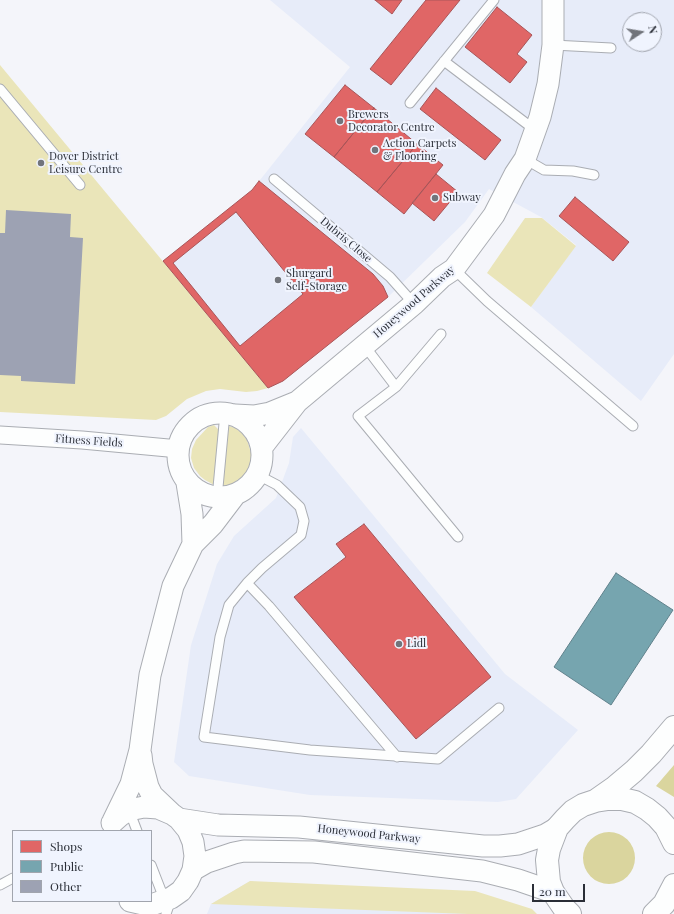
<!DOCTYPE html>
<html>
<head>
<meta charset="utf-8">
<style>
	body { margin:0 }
	#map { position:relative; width:674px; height:914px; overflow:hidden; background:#f4f5fa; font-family:"Playfair Display",serif }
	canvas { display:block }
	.legend { position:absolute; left:12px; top:830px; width:140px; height:72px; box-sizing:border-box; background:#f0f4fe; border:1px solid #a1a5ae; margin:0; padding:5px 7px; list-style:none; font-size:12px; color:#2a2e37 }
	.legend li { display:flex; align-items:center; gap:8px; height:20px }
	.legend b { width:20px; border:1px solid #a1a5ae }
	.north { position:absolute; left:622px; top:12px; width:40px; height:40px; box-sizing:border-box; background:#f0f4fe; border:1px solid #a1a5ae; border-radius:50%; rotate:78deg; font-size:11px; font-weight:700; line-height:16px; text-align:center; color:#2a2e37 }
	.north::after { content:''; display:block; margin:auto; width:14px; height:18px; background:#71747b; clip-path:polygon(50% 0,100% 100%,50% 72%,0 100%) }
	.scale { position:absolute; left:532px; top:884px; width:53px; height:18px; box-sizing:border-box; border:2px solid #2a2e37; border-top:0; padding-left:5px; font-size:12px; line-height:14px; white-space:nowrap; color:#2a2e37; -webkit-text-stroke:3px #f0f4fe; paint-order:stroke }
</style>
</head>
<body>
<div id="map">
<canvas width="674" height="914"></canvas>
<ul class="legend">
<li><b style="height:11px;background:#e06666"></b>Shops</li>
<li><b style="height:11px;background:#76a5af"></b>Public</li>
<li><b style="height:11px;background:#9da2b3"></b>Other</li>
</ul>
<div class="north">N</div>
<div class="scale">20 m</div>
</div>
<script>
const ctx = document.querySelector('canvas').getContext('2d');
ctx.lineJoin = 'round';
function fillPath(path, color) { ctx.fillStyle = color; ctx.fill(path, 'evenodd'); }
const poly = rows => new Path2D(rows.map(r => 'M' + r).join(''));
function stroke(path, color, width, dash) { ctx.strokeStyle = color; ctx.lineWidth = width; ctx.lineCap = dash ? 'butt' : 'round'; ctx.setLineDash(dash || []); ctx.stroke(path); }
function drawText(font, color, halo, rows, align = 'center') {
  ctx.font = font + ' "Playfair Display",serif'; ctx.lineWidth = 4; ctx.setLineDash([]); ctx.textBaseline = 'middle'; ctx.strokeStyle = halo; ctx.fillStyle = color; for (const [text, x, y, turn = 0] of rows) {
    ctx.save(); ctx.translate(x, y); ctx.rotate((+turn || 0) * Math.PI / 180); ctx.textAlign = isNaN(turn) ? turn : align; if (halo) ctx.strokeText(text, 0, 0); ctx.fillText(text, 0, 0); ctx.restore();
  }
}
fillPath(poly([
	[270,0,674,0,674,354,641,401,531,307,576,245,541,217,489,189,465,222,388,297,283,381,268,388,163,261,252,190,350,67],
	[630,20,654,20,654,44,630,44],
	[301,428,505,674,578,730,516,799,498,802,310,795,189,776,174,762,191,645,217,564,234,536,276,498,289,463,293,437],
	[250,881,499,914,207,914,211,904]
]), '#e7ecf9');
fillPath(poly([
	[0,65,268,388,257,391,246,392,220,389,206,391,187,399,166,416,156,420,0,412],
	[525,218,542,218,576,246,531,307,487,273],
	[214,425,221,432,216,486,205,480,200,476,194,468,191,458,192,449,196,440,208,427],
	[229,426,235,428,242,433,247,440,252,456,250,468,245,475,230,485,222,486],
	[250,881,475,891,532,909,537,914,468,914,211,904]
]), '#eae5b9');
fillPath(poly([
	[674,765,674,797,656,786],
	'583 858a26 26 0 1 1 52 0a26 26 0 1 1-52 0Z'
]), '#dad59e');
const shops = poly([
	[375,0,402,0,392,14,375,0],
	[426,0,460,0,391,85,370,69,426,0],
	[497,7,532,35,517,54,527,62,510,83,465,47,497,7],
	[345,85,374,108,334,157,305,134,345,85],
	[436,88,501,140,485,160,420,109,436,88],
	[374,108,417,144,377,192,334,157,374,108],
	[417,144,443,165,404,214,377,192,417,144],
	[436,174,458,192,434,221,412,203,436,174],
	[259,181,373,274,383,286,388,297,283,381,268,388,163,261,252,190,259,181],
	[575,197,629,242,613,261,559,216,575,197],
	[236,212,303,294,240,346,173,263,236,212],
	[364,524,491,677,416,739,294,597,346,557,336,544,364,524]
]);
fillPath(shops, '#e06666');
stroke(shops, '#a95558', 1);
const public = poly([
	[616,573,673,610,611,705,554,667,616,573]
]);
fillPath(public, '#76a5af');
stroke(public, '#5f818b', 1);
fillPath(poly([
	[6,210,71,214,70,237,83,238,75,384,21,381,21,376,0,375,0,233,5,233]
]), '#9da2b3');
const service = poly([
	[553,45,611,48],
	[444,61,535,130],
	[0,89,80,185],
	[410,103,494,0],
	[525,159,544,170,573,171,594,175],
	[274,179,390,277,414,304],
	[454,269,487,301,633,426],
	[441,334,396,387,358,416,458,537],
	[364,345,396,387],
	[258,475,277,485,300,507,304,521,301,535,262,568,247,583,229,605,220,637,204,737,310,750,438,759,499,708],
	[217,498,225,413],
	[247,583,269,606,397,757],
	[129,810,137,831],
	[151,865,165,901],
	[0,885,13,878],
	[166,914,171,899]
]);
const minor = poly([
	[0,435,82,440,179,449]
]);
const tertiary = poly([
	'178 455a42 42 0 1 1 84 0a42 42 0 1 1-84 0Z',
	[235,415,254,416,270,413,297,402],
	[262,447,297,402,414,304,442,277,454,269,494,215,515,174,525,159,540,117,548,84,553,45,553,0],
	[187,483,192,514,193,544],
	[141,755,142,764,148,787,152,795,171,813],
	[179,819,218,825,299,827,483,846,500,846,518,844,545,835,557,828],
	[113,821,131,784,140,750,150,675,173,586,193,544,213,524,235,495],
	[112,823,121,815,129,810,144,807,158,808,172,814,179,819,188,830,193,842,195,856,193,870,188,881,181,891,171,898,154,904,143,904,130,901],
	[193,870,207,862,234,853,244,851,314,852,482,871,518,880,553,892]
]);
const trunk = poly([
	[595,801,615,787,634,771,651,754,674,727],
	[570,914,564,908,553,892,549,882,547,860,549,849,557,828,565,819,573,811,583,805,595,801,608,799,622,799,635,802,647,809,657,817,666,827,674,843],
	[654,914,664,904,674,885]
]);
stroke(service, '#aaadb3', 11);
stroke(minor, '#aaadb3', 19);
stroke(tertiary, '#aaadb3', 23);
stroke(trunk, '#aaadb3', 24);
stroke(service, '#fdfefe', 9);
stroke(minor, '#fdfefe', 17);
stroke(tertiary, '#fdfefe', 21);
stroke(trunk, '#fdfefe', 22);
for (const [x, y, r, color] of [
	[340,121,4,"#71747b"],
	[375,150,4,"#71747b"],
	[41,163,4,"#71747b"],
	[435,198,4,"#71747b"],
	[278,280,4,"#71747b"],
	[399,644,4,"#71747b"]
]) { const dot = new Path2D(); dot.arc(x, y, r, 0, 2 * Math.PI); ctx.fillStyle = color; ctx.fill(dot); stroke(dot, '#f0f4fe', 1.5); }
drawText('11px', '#2a2e37', '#f0f4fe', [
	["Brewers",348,115],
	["Decorator Centre",348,128],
	["Action Carpets",383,144],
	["& Flooring",383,157],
	["Dover District",49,157],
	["Leisure Centre",49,170],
	["Subway",443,198],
	["Shurgard",286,274],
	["Self-Storage",286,287],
	["Lidl",407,644]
], 'left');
drawText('11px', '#2a2e37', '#f0f4fe', [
	["Dubris Close",346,240,40],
	["Honeywood Parkway",414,302,-41],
	["Fitness Fields",89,441,4],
	["Honeywood Parkway",369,834,6]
]);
</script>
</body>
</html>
